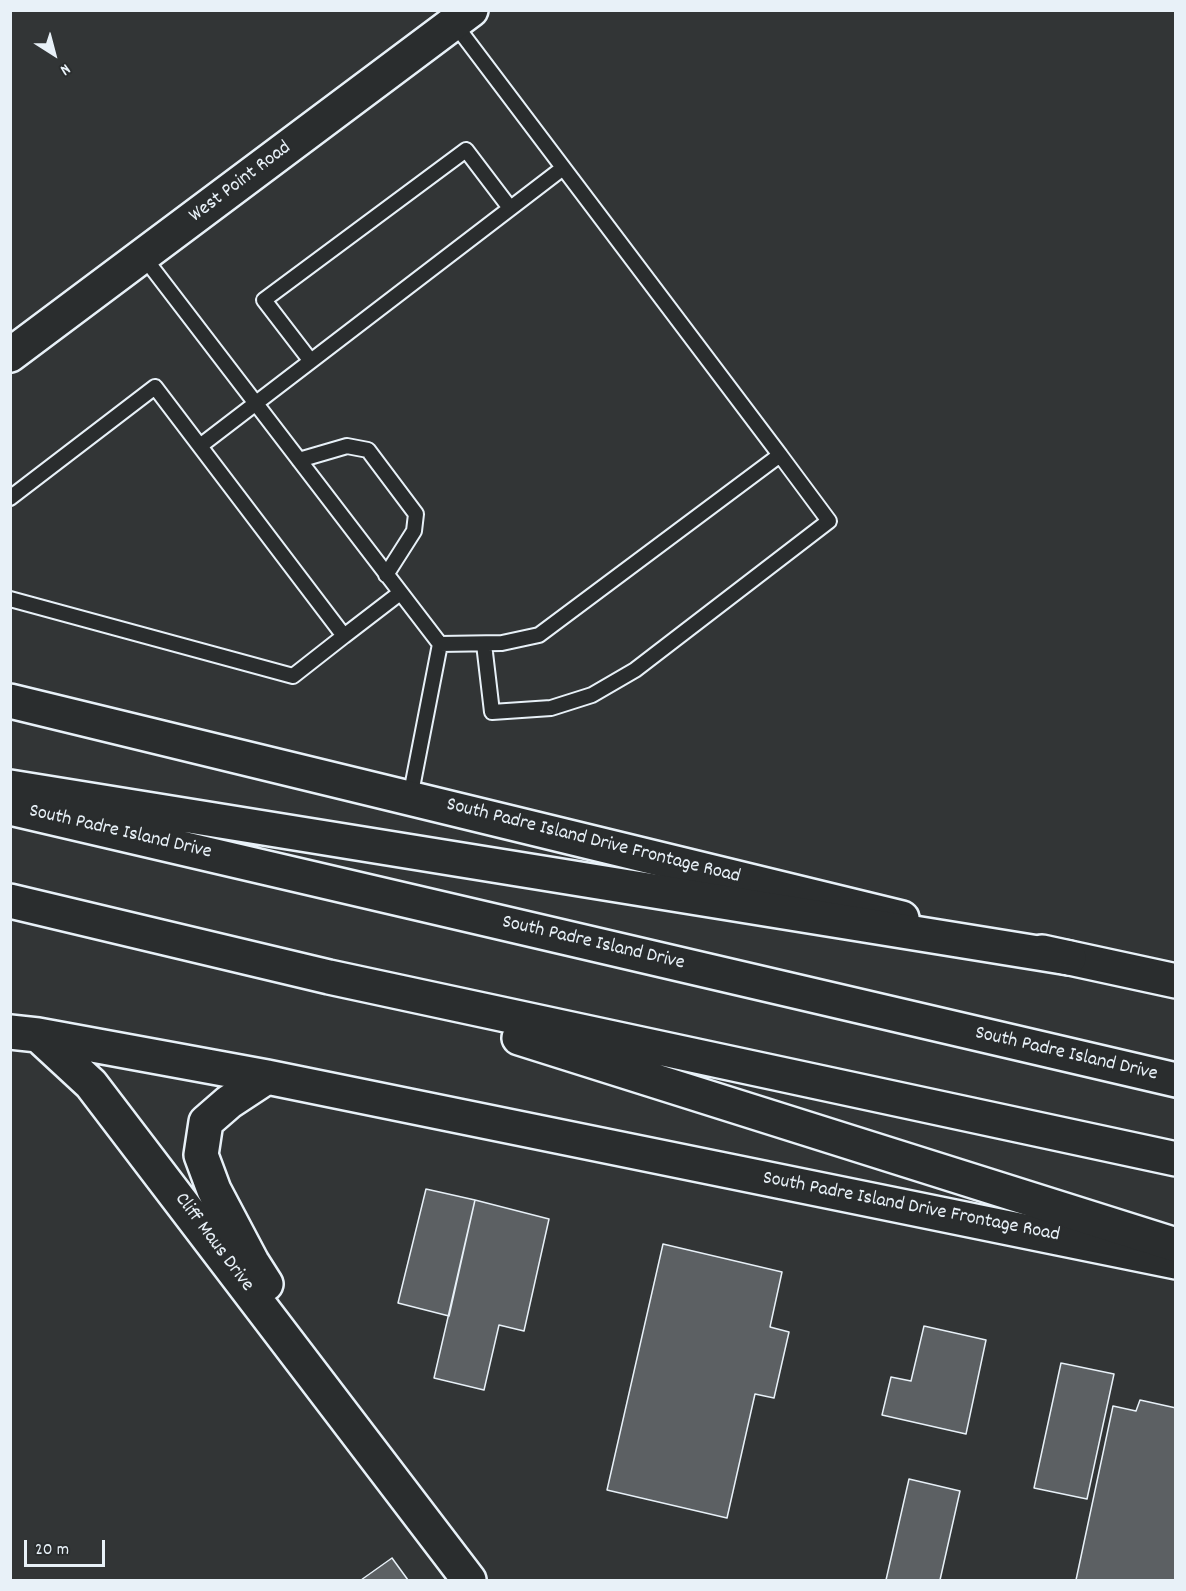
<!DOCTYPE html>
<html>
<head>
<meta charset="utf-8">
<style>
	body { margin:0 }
	#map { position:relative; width:1186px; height:1591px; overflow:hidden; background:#323536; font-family:Dekko,sans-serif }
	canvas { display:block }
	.frame { position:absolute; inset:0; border:12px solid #e8f1f8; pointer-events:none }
	.north { position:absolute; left:24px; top:24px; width:60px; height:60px; -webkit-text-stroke:4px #2a2d2e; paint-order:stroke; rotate:144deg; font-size:16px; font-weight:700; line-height:24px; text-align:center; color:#e8f1f8 }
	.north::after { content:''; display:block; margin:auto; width:21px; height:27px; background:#e8f1f8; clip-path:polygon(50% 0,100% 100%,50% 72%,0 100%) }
	.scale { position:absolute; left:24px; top:1540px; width:81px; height:27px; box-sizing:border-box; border:3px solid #e8f1f8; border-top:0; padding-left:8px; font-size:18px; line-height:21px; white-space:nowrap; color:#e8f1f8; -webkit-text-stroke:4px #2a2d2e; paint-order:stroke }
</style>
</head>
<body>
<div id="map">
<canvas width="1186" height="1591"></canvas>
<div class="frame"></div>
<div class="north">N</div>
<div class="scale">20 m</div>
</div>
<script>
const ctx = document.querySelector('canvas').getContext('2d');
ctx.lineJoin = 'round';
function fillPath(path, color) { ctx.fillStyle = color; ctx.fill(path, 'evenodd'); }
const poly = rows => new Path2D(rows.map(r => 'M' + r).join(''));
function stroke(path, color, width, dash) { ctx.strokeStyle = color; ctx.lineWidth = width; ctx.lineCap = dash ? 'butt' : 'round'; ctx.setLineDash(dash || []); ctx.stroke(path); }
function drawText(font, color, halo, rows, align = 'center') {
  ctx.font = font + ' Dekko,sans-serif'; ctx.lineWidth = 4.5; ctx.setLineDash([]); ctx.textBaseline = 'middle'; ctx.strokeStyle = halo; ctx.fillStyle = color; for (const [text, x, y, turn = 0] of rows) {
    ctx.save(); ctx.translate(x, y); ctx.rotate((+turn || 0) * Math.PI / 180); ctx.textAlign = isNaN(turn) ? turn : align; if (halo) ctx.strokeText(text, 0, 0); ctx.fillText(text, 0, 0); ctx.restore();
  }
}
const building = poly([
	[426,1189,475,1200,449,1316,398,1303,426,1189],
	[475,1200,549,1219,524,1331,499,1325,484,1390,434,1378,475,1200],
	[663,1244,782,1272,770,1327,789,1332,774,1398,755,1394,727,1518,607,1490,663,1244],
	[924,1326,986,1340,966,1434,882,1415,891,1377,911,1381,924,1326],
	[1061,1363,1114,1374,1087,1499,1034,1488,1061,1363],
	[1140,1400,1176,1408,1176,1580,1076,1580,1113,1406,1136,1411,1140,1400],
	[909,1479,960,1491,940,1580,886,1580,909,1479],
	[392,1558,408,1580,361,1580,392,1558]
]);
fillPath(building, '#5c6063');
stroke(building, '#e8f1f8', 1.5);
const lane = poly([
	[143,256,440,644,410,798],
	[310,360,264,300,466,150,510,208],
	[200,446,563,168],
	[299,460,347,446,368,450,416,514,414,531,386,575],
	[10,498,155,387,344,636,400,593],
	[10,599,293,676,344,636],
	[440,644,502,643,539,635,780,455,454,23],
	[484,644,492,712,551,708,592,695,635,670,829,521,780,455]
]);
const secondary = poly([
	[10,355,471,10],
	[10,701,902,918],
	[1042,952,1176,981],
	[10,1032,38,1035,267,1077,1176,1262],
	[38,1035,91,1084,469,1580],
	[266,1284,252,1262,214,1190,201,1155,206,1122,229,1102,267,1077]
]);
const highway = poly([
	[10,787,1069,958],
	[10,808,1176,1080],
	[10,901,329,977,1176,1159],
	[519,1038,1176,1245]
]);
stroke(lane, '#e8f1f8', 18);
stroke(secondary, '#e8f1f8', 38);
stroke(highway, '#e8f1f8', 38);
stroke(lane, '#2a2d2e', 14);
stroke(secondary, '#2a2d2e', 33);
stroke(highway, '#2a2d2e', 33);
drawText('20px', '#e8f1f8', '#2a2d2e', [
	["West Point Road",241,183,-37],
	["South Padre Island Drive",120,833,13],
	["South Padre Island Drive Frontage Road",593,842,14],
	["South Padre Island Drive",593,944,13],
	["South Padre Island Drive",1066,1055,13],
	["South Padre Island Drive Frontage Road",911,1208,11],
	["Cliff Maus Drive",213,1243,53]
]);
</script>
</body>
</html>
